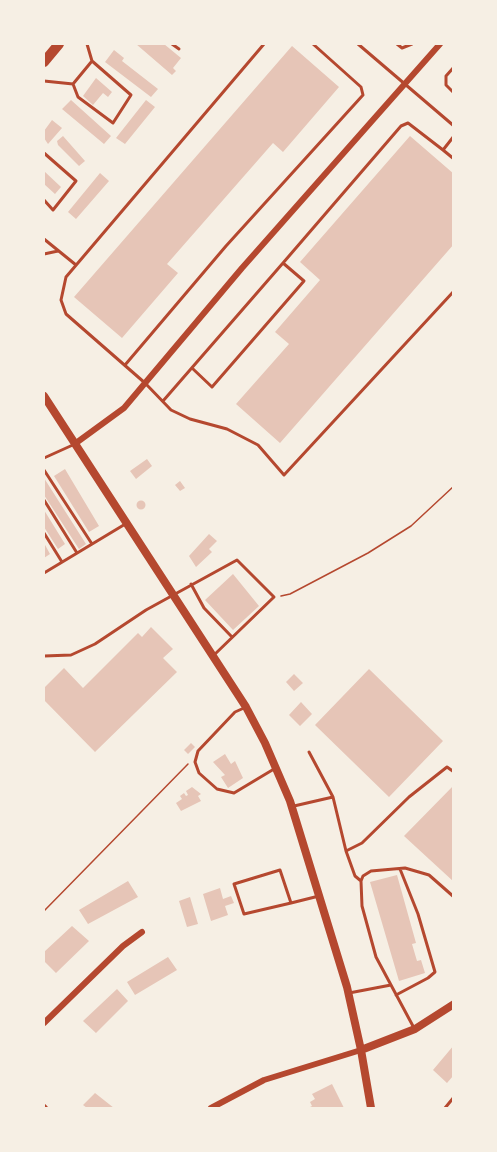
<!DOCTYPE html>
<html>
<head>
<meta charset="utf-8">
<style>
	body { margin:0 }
	#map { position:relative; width:497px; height:1152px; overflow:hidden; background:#f6efe4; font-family:"Asap Condensed",sans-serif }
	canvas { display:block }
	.frame { position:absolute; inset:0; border:45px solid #f6efe4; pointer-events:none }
</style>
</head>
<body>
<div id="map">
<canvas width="497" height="1152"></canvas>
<div class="frame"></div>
</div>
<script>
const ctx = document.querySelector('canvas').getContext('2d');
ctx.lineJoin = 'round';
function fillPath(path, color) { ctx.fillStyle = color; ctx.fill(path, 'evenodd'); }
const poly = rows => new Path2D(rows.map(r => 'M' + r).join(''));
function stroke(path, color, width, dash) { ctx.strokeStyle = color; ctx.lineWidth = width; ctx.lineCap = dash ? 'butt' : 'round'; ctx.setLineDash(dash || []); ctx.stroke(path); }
fillPath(poly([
	[136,44,164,44,181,58,173,68,176,71,172,75],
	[292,46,339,87,283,152,273,143,167,264,178,273,122,338,74,297],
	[114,50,124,58,122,61,158,89,151,97,105,62],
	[96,78,112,92,108,97,103,93,93,105,83,96],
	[71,100,111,136,104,144,62,109],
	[146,100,155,107,125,144,116,138],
	[52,120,62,128,48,144,44,138,44,131],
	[63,136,85,161,79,166,58,145,57,141],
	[410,136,454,174,454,244,280,443,236,404,289,344,275,332,320,280,300,262],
	[44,171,61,187,55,194,44,184],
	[100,173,109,181,76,219,68,212],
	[147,459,152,466,136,479,130,471],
	[65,469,99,526,89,532,54,476],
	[44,478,86,544,79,549,44,495],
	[180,481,185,488,180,491,175,485],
	'136.5 505a4.5 4.5 0 1 1 9 0a4.5 4.5 0 1 1-9 0Z',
	[44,510,65,544,58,549,44,527],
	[209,534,217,541,209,549,212,552,196,567,189,556],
	[44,543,50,554,44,558],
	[233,574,259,606,233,630,205,600],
	[151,627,173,649,163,658,177,672,95,752,44,700,44,688,64,668,83,688,138,633,142,637],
	[369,669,443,741,389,797,315,725],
	[294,674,303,683,294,691,286,682],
	[301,702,312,714,300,726,289,715],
	[191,743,195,747,188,754,184,750],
	[225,754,231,764,235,761,243,778,228,788,221,777,225,775,213,762],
	[454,785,454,882,404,836],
	[192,787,201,794,198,796,201,801,181,811,176,803,182,799,180,796,184,793,186,796,188,795,186,791],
	[397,875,416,943,412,944,417,961,421,960,425,973,399,981,370,882],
	[128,881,138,897,88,924,79,910],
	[220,888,223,899,231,896,234,903,225,906,228,915,211,921,203,894],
	[190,897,198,924,187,927,179,901],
	[72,926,89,941,56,973,44,961,44,952],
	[168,957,177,970,135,995,127,982],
	[117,989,128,1001,96,1033,83,1021],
	[454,1045,453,1076,447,1083,433,1070],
	[332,1084,344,1108,308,1108,312,1106,310,1102,315,1099,312,1094],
	[95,1093,114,1108,87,1108,83,1105]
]), '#e6c5b7');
stroke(poly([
	[281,596,290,594,368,553,411,526,454,486],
	[44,911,188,764]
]), '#b5482f', 1.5);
stroke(poly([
	[172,44,179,49],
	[264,44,66,277,61,300,66,314,145,383,171,410,190,419,227,429,258,445,284,475,454,291],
	[358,44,454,126],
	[397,44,402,48,412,44],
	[454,67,446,76,446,85,454,93],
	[44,81,73,84],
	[73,84,78,97,113,123,131,95,92,61,87,44],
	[73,84,92,61],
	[443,150,454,159],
	[44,153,76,181,53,210,44,200],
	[44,239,76,265],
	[44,254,58,251],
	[283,263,401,126,408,123,443,150,454,136],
	[125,365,226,246,363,95,361,87,313,44],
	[163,401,283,263,304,281,212,387,192,368],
	[44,458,75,444],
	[44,470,92,544],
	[44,500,77,553],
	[44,533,62,562],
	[44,573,127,523],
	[191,584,204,608,232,637],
	[44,656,71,655,95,644,146,610,237,560,274,597,214,655],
	[244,708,235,712,198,751,195,762,199,773,217,789,234,793,274,769],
	[309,752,333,797],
	[294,806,333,797,346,851,355,876,361,881],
	[346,851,362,843,409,797,447,767,454,772],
	[291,903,244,914,234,884,280,870,291,903,319,896],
	[349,993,391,985],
	[396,995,428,978,435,972,418,914,400,869],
	[414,1028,376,957,362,906,361,881,363,876,371,871,405,868,429,875,454,897],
	[445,1108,454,1097]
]), '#b5482f', 3);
stroke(poly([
	[76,443,124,408,242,268,440,44],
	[44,1023,123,946,142,932],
	[44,1107,45,1108],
	[211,1108,264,1080,361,1050]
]), '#b5482f', 6);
stroke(poly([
	[44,396,246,707,265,743,290,801,347,987,361,1050,371,1108],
	[361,1050,415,1029,454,1004]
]), '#b5482f', 8);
stroke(poly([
	[44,62,59,44]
]), '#b5482f', 10);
</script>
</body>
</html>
